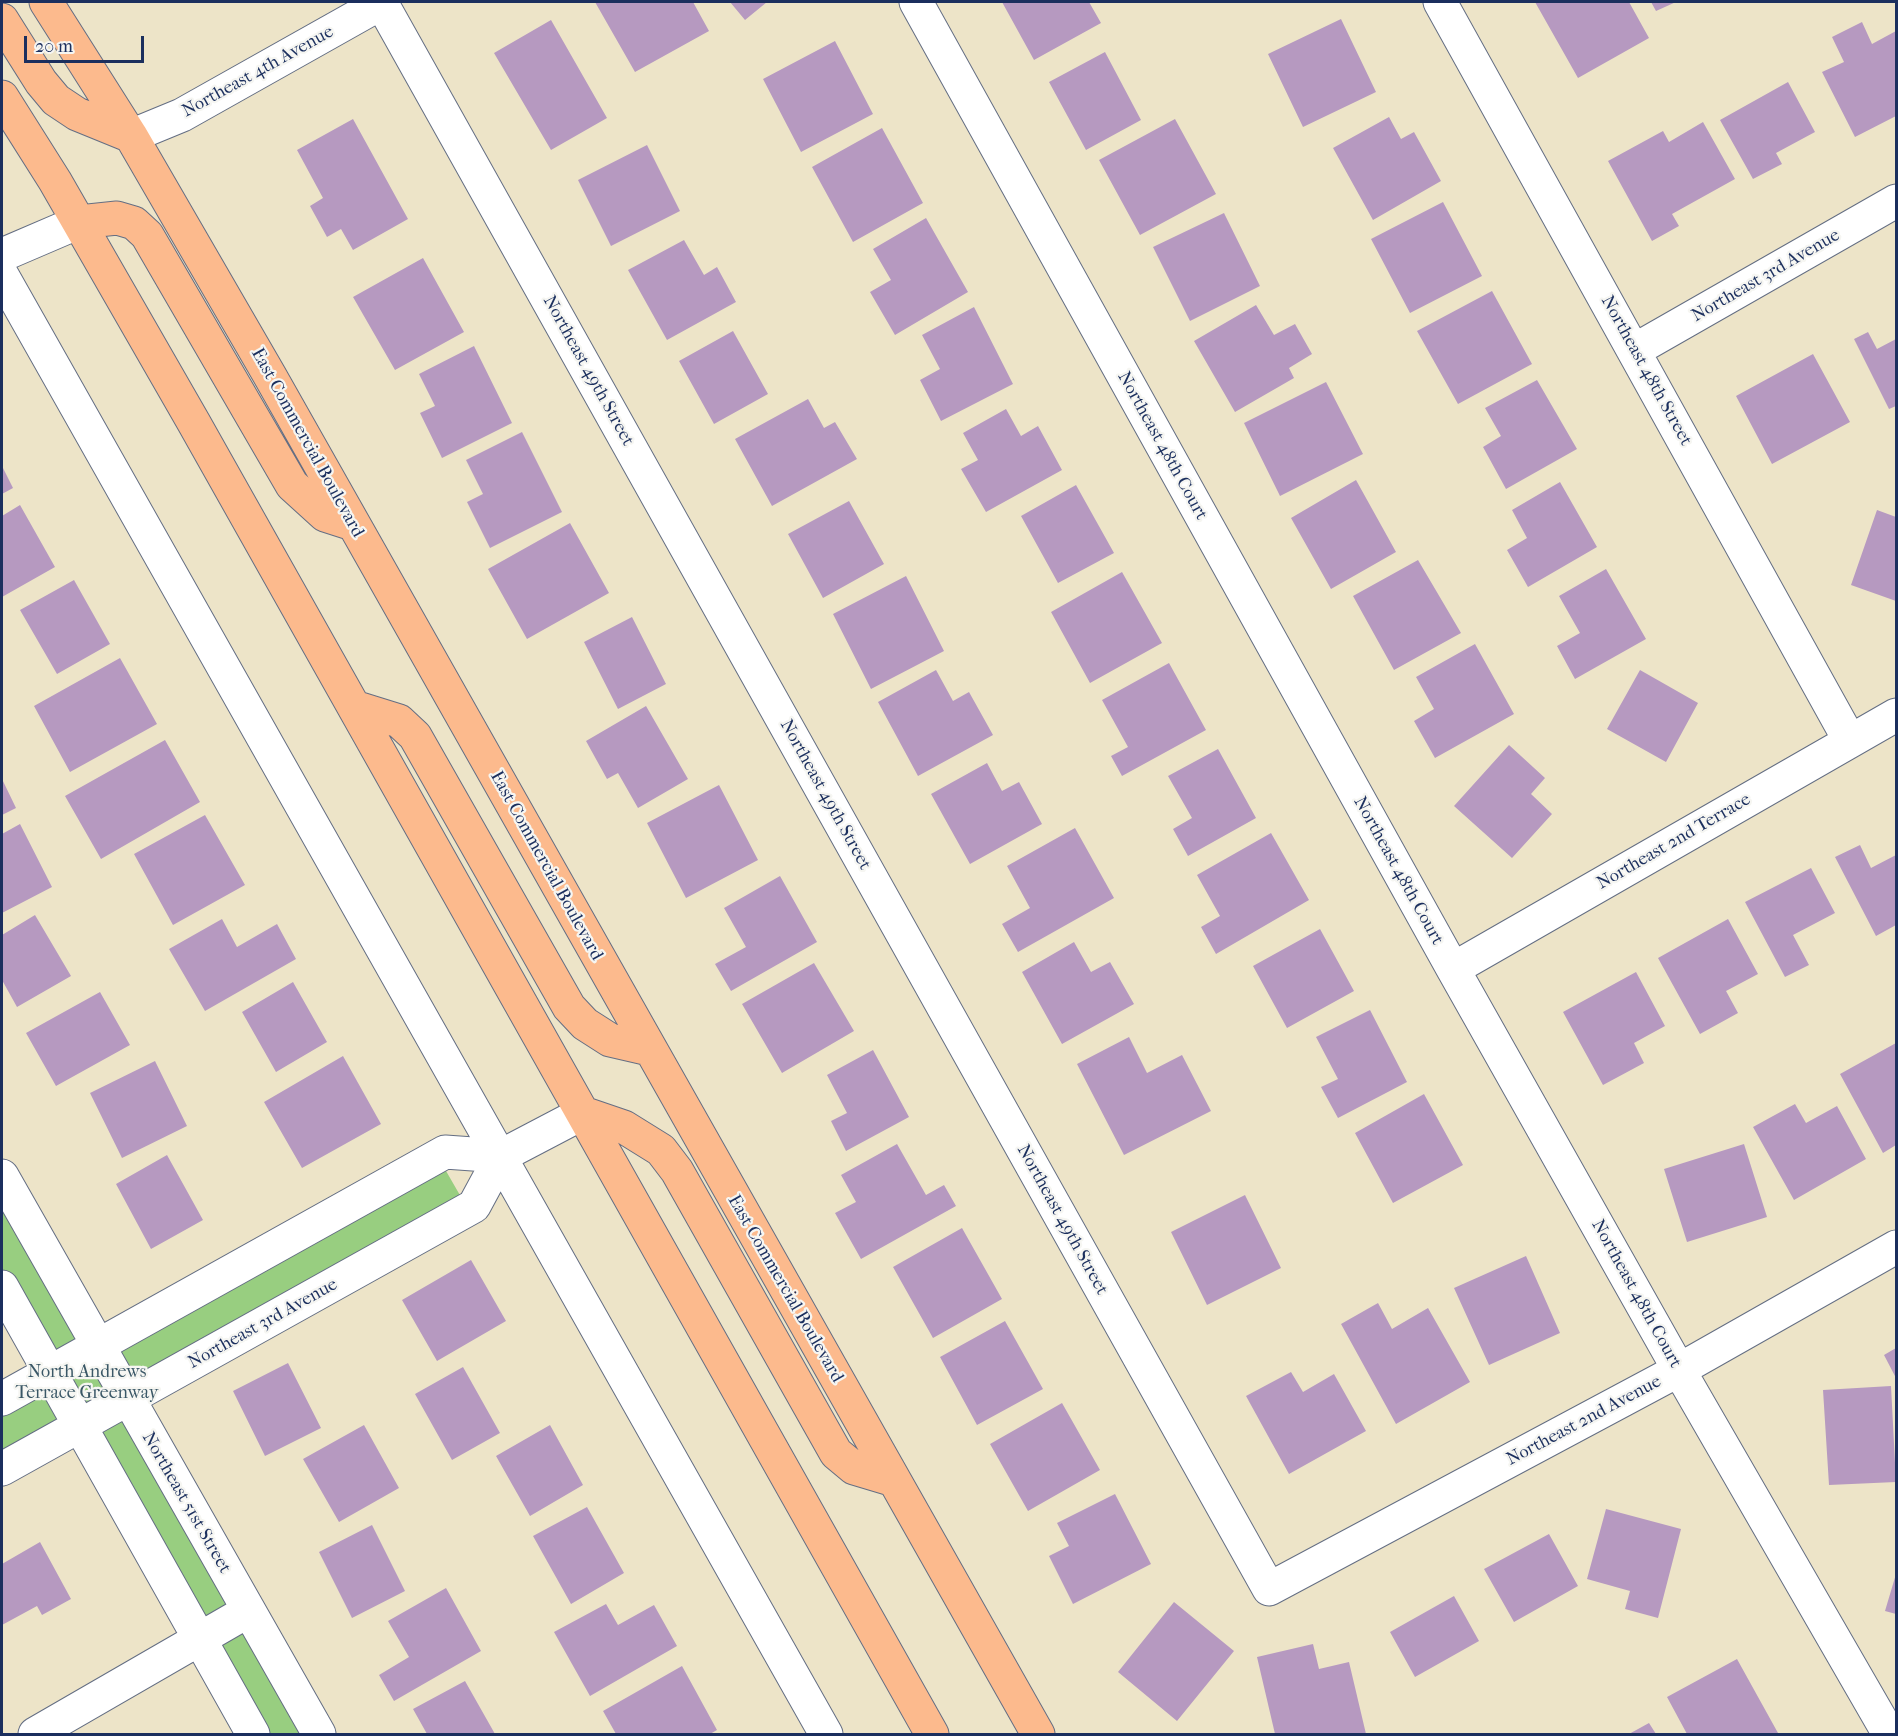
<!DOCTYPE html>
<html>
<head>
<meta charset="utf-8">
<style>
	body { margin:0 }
	#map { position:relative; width:1898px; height:1736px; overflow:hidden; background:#ede4c8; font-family:"IM FELL French Canon",serif }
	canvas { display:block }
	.frame { position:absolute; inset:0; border:3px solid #1b2f5e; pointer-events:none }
	.scale { position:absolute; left:24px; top:36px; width:120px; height:27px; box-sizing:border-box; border:3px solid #1b2f5e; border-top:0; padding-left:8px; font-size:18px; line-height:21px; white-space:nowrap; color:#1b2f5e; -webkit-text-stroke:4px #f6f6f2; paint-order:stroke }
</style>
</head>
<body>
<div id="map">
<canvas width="1898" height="1736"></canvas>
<div class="frame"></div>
<div class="scale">20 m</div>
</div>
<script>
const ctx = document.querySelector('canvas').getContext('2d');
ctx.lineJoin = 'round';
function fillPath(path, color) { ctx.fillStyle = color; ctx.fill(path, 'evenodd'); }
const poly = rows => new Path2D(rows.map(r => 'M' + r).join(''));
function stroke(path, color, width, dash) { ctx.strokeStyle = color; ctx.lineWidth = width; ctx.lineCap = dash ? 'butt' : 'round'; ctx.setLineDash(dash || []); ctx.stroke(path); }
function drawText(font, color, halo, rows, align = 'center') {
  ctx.font = font + ' "IM FELL French Canon",serif'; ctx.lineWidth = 4.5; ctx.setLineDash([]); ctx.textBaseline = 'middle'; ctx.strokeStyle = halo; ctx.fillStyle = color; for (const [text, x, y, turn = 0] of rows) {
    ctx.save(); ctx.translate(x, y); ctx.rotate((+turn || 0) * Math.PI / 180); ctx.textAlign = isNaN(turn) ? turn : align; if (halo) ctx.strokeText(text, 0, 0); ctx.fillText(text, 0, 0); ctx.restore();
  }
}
fillPath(poly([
	[442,1164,461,1197,115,1392,307,1734,263,1734,79,1410,2,1452,2,1410,61,1376,2,1269,2,1190,96,1357]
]), '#98ce80');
fillPath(poly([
	[595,2,693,2,709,31,635,72],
	[730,2,767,2,745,20],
	[1002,2,1089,2,1101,23,1034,60],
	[1535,2,1629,2,1649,38,1578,78],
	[1651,2,1676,2,1656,11],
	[1341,19,1376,92,1303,127,1268,54],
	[551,20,607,118,551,150,494,53],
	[1862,22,1872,44,1896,31,1896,116,1855,137,1822,72,1844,62,1832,37],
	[835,41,873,114,801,152,763,79],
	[1105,52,1141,120,1086,150,1049,82],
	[1788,82,1815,132,1776,153,1782,164,1753,179,1720,120],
	[1389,117,1401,139,1414,132,1441,181,1373,220,1333,148],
	[353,119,408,219,353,250,341,229,327,237,310,206,323,198,297,150],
	[1175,119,1216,194,1140,235,1099,160],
	[1703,122,1735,179,1672,214,1679,226,1652,241,1608,161,1663,131,1669,142],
	[882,128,923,203,853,242,812,167],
	[647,145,680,211,611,246,578,180],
	[1443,202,1482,276,1410,313,1371,239],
	[1224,213,1260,286,1190,321,1153,247],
	[926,218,968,292,895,335,870,292,891,280,873,249],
	[684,240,704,275,717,267,736,302,667,340,628,270],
	[423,258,464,332,395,370,353,297],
	[1492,291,1532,364,1458,404,1417,331],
	[1256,305,1274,335,1295,324,1312,354,1289,368,1294,378,1235,412,1194,341],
	[974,307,1013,384,941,421,920,380,940,369,922,335],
	[733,331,768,394,714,424,679,361],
	[1868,332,1877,349,1896,339,1896,406,1889,409,1854,339],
	[474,346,512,423,442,458,420,413,435,406,419,374],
	[1813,354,1850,422,1772,464,1736,396],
	[1537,380,1577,449,1506,489,1483,447,1501,436,1485,408],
	[1326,382,1363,454,1280,496,1244,423],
	[808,399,824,428,835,422,857,459,772,506,735,439],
	[1006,409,1021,436,1038,426,1062,470,986,512,961,469,978,460,963,433],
	[522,432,562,512,490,548,467,502,483,494,466,460],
	[2,466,13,488,2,494],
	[1356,480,1396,552,1331,589,1291,518],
	[1560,482,1597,547,1528,587,1507,550,1527,538,1512,510],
	[1076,485,1114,553,1058,583,1021,516],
	[849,501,884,564,823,598,788,534],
	[20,505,55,567,2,597,2,516],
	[1877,510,1896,517,1896,601,1851,585],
	[570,523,609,593,527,639,488,569],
	[1418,560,1461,633,1394,670,1353,596],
	[1606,569,1646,639,1575,679,1557,646,1580,633,1559,596],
	[1122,572,1162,643,1090,683,1051,612],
	[906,576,944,651,871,689,833,614],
	[74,580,110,644,57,674,20,610],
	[632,617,666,684,618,709,584,642],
	[1475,644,1514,714,1435,758,1414,721,1434,709,1416,677],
	[120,658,157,724,70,772,34,706],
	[1169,663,1206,730,1122,776,1111,756,1128,747,1102,700],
	[936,670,953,701,969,692,993,735,918,776,878,702],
	[1640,670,1698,703,1666,762,1607,729],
	[646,706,688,779,638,808,618,773,607,779,586,741],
	[165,740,200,802,101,859,65,796],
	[1509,745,1545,778,1531,794,1552,814,1512,858,1454,806],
	[1218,749,1256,818,1188,856,1173,829,1192,818,1168,776],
	[987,763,1002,791,1019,782,1042,824,970,864,931,794],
	[2,779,16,808,2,815],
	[719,785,758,860,686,898,647,823],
	[205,815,245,885,173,925,134,854],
	[20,824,52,887,2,913,2,834],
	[1075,828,1114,898,1018,952,1002,924,1030,908,1007,866],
	[1271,833,1309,900,1216,954,1201,927,1220,916,1197,875],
	[1860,845,1871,868,1896,855,1896,925,1876,936,1835,857],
	[1811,868,1835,913,1793,935,1809,965,1785,977,1745,902],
	[780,876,817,942,731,991,715,964,746,947,724,908],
	[35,915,71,976,17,1007,2,980,2,935],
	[222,919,237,947,277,924,296,959,205,1011,169,949],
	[1728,919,1758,974,1726,991,1738,1013,1700,1034,1658,958],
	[1320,929,1354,991,1287,1028,1253,966],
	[1074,942,1091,972,1110,962,1134,1004,1062,1044,1022,972],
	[814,963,854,1031,782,1073,742,1004],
	[1636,972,1665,1026,1634,1043,1644,1063,1603,1085,1563,1012],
	[293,982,327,1042,276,1072,242,1012],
	[100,992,130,1045,56,1086,26,1033],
	[1370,1010,1407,1082,1338,1118,1321,1087,1338,1079,1316,1037],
	[1129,1037,1147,1073,1182,1055,1211,1111,1124,1155,1077,1064],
	[1896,1043,1896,1145,1883,1153,1840,1074],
	[873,1050,909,1117,846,1151,831,1121,847,1113,827,1075],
	[343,1056,381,1124,302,1168,264,1102],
	[155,1061,187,1126,122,1158,90,1093],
	[1424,1094,1463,1165,1393,1203,1355,1133],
	[1795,1104,1806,1123,1837,1106,1866,1159,1794,1200,1753,1127],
	[897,1144,926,1195,944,1185,956,1206,861,1259,835,1213,856,1202,841,1175],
	[1744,1144,1767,1217,1687,1242,1664,1169],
	[167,1155,203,1220,151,1249,116,1184],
	[1245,1195,1281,1268,1207,1305,1171,1232],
	[962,1228,1002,1299,933,1338,893,1267],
	[1526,1256,1560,1333,1489,1365,1454,1288],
	[471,1260,506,1321,437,1361,402,1300],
	[1378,1303,1392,1329,1428,1308,1470,1382,1396,1424,1341,1324],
	[1005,1321,1043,1389,977,1425,940,1357],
	[1896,1348,1896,1378,1884,1355],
	[288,1363,321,1428,265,1456,233,1391],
	[463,1367,500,1433,452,1460,415,1394],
	[1291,1372,1303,1392,1334,1374,1366,1431,1289,1474,1246,1396],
	[1891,1386,1896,1482,1829,1485,1823,1390],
	[1062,1403,1100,1470,1028,1511,990,1444],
	[364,1425,399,1488,339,1522,303,1459],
	[550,1425,583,1485,530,1516,496,1456],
	[1115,1494,1151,1564,1073,1604,1049,1556,1069,1546,1057,1523],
	[587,1507,624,1573,571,1604,533,1536],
	[1606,1509,1681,1529,1658,1618,1625,1609,1630,1591,1587,1579],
	[372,1525,405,1591,352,1618,319,1552],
	[1549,1534,1578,1586,1514,1622,1484,1569],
	[40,1542,71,1599,42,1615,37,1606,2,1625,2,1564],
	[1896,1574,1896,1614,1885,1611],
	[446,1588,481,1651,394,1701,379,1675,409,1657,388,1621],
	[1454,1596,1479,1641,1415,1677,1390,1632],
	[1174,1602,1234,1651,1177,1721,1118,1672],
	[606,1604,618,1625,654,1605,677,1646,590,1696,554,1632],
	[1313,1644,1319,1669,1349,1662,1366,1734,1275,1734,1257,1657],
	[1737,1659,1778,1733,1687,1734,1667,1697],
	[682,1666,717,1730,710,1734,616,1734,603,1711],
	[465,1681,495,1734,427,1734,413,1709],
	[1649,1723,1656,1734,1629,1734]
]), '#b699c0');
const minor = poly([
	[381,2,1269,1589,1679,1370,1896,1247],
	[916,2,1453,969,1679,1370,1889,1734],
	[1440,2,1850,741],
	[131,136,182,115,383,2],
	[2,255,79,222],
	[2,275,826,1734],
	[1635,350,1896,201],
	[1453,969,1896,715],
	[2,1176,319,1734],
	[2,1287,253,1734],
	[2,1399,445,1152,501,1156,583,1113],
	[2,1469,474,1206,501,1156],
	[35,1734,248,1611]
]);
const primary = poly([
	[46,2,131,136,270,376,1038,1734],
	[2,20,41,82,56,100,77,114,131,136],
	[2,97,55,181,194,423,932,1734],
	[79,222,117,218,134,223,147,235,292,485,325,515,353,524],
	[354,707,399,721,415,736,569,1007,585,1024,610,1040,649,1049],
	[583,1113,624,1127,661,1150,677,1171,836,1453,854,1468,894,1480]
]);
stroke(minor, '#646e83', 35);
stroke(primary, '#646e83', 35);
stroke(minor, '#fff', 33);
stroke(primary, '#fcba8d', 33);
drawText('18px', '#1b2f5e', '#f6f6f2', [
	["Northeast 4th Avenue",258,72,-29],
	["Northeast 3rd Avenue",1766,276,-30],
	["Northeast 49th Street",588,371,61],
	["Northeast 48th Street",1646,371,61],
	["East Commercial Boulevard",307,443,61],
	["Northeast 48th Court",1162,446,61],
	["Northeast 49th Street",825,795,61],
	["Northeast 2nd Terrace",1674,842,-30],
	["East Commercial Boulevard",546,866,61],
	["Northeast 48th Court",1398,871,61],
	["Northeast 49th Street",1062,1220,61],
	["East Commercial Boulevard",785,1289,60],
	["Northeast 48th Court",1636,1294,61],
	["Northeast 3rd Avenue",263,1324,-29],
	["Northeast 2nd Avenue",1584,1421,-28],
	["Northeast 51st Street",186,1503,60]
]);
drawText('18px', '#3a5766', '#f6f6f2', [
	["North Andrews",87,1373],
	["Terrace Greenway",87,1394]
]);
</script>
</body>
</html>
